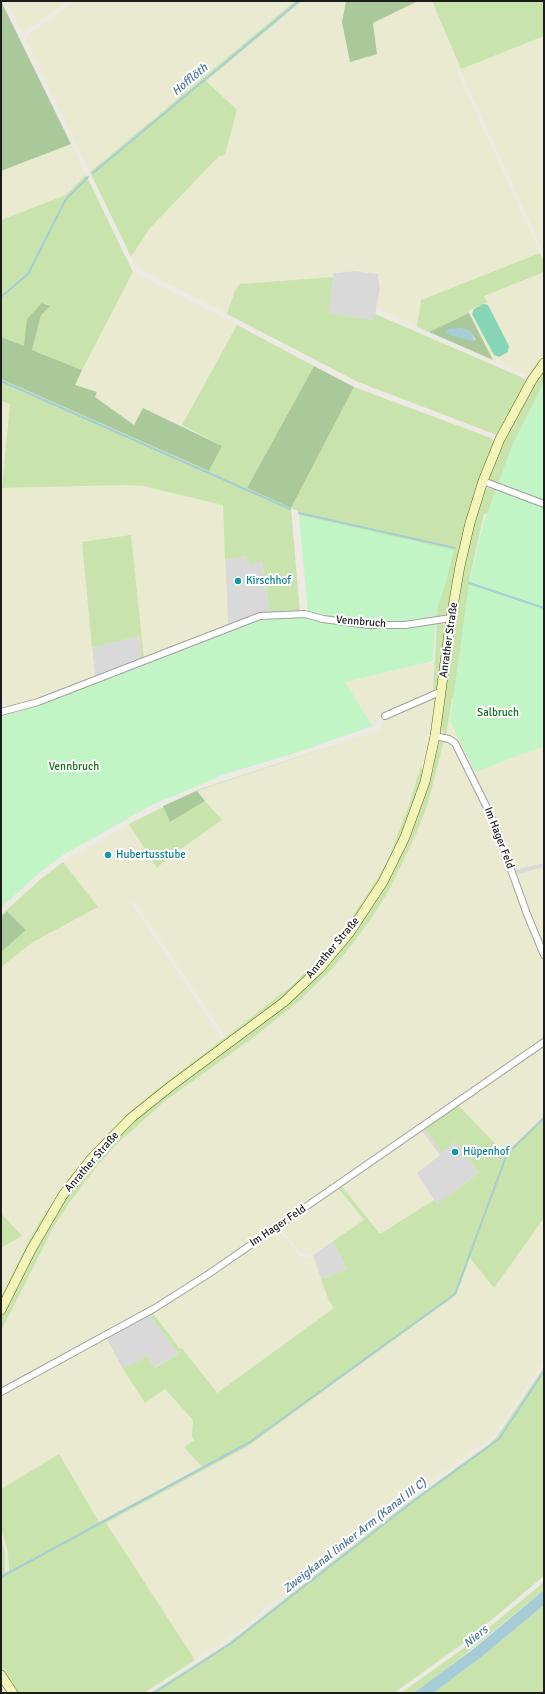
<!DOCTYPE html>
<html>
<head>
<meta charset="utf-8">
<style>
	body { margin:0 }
	#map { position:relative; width:545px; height:1694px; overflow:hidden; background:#ede9e3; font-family:Signika,sans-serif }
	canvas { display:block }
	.frame { position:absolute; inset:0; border:2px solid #1c1c1c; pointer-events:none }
</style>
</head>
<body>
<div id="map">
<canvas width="545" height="1694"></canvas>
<div class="frame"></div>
</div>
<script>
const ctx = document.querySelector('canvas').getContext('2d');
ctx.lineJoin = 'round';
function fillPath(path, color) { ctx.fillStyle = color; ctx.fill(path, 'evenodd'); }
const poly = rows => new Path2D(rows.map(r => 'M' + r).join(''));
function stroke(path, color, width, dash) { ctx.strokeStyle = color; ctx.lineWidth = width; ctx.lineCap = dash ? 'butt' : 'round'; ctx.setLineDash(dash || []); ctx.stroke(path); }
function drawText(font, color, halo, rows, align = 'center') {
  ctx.font = font + ' Signika,sans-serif'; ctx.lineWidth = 4; ctx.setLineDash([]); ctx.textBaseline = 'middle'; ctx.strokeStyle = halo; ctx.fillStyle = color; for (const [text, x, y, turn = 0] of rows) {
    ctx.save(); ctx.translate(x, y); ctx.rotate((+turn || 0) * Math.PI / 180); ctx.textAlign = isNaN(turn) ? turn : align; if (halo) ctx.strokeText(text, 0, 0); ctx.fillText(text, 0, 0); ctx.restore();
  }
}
fillPath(poly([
	[355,271,378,274,380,289,374,320,327,313,333,273],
	[246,556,262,561,270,613,228,626,225,560],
	[139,636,141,656,138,661,95,677,92,648],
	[544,863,544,867,515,875,514,870],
	[424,1128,455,1142,479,1173,436,1205,416,1173,440,1155,419,1131],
	[333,1241,347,1269,321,1279,313,1255],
	[146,1315,150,1316,179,1354,153,1368,147,1356,123,1369,106,1338]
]), '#dad9d9');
fillPath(poly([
	[7,1,66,1,23,34],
	[74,1,295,1,90,172,25,38],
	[302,1,346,1,342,22,373,23,418,1,432,1,461,68,544,36,544,253,460,69,457,71,540,253,421,300,417,327,376,308,380,289,378,274,355,271,333,273,333,277,240,284,235,290,227,314,136,267,131,257,150,228,219,156,225,154,206,81],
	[71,144,86,175,66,195,1,220,1,171],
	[133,272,237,325,182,425,143,409,134,425,95,397,97,393,74,385],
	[544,272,544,354,529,376,493,360,468,311,486,302,484,296],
	[1,401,10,403,2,488,125,485,143,486,223,505,228,626,144,659,131,535,82,543,95,677,44,697,7,707,1,686],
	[434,662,433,691,381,716,374,726,345,682],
	[530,679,544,721,544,863,514,870,496,817,457,742,446,736,451,698],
	[431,698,434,700,433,715,421,766,400,831,376,881,347,925,314,963,274,1000,226,1037,134,901,131,903,223,1040,132,1110,87,1157,55,1198,41,1220,28,1242,1,1297,1,1248,22,1236,1,1213,1,967,33,942,98,907,63,862,129,824,157,868,168,858,222,820,197,791,379,730,383,721],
	[444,740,451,743,454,747,491,819,544,961,544,1039,208,1270,149,1309,1,1389,1,1331,37,1258,67,1206,97,1166,141,1121,187,1085,280,1017,317,984,334,967,354,942,373,916,389,890,417,832,428,803],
	[544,867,544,949,527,908,515,875],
	[544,1044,544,1116,505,1154,457,1104],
	[419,1131,422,1131,440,1155,417,1173,434,1200,380,1234,341,1185],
	[335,1189,340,1189,364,1220,313,1255,301,1253,280,1227],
	[544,1218,544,1361,493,1436,402,1502,225,1641,195,1660,106,1523,248,1446,470,1257,494,1288],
	[277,1229,300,1256,314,1259,329,1301,335,1308,216,1393,183,1349,180,1350,152,1312],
	[106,1338,123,1369,146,1403,165,1389,193,1420,192,1436,202,1467,99,1522,59,1454,1,1489,1,1394],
	[1,1529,8,1551,9,1571,5,1573,5,1551,1,1540]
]), '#e9eacf');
fillPath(poly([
	[295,1,302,1,206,81,237,110,225,155,219,156,150,228,131,257,90,172],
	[432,1,544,1,544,36,461,69],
	[86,175,133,272,82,370,32,350,41,315,49,305,42,303,24,347,1,337,1,220,66,195],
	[540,253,544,262,544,272,484,296,487,302,468,311,469,313,429,332,417,327,421,300],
	[333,277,328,313,373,320,375,314,521,377,527,382,497,435,358,382,227,314,235,290,240,284],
	[237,325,314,366,247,488,291,508,354,387,491,438,495,442,448,612,446,615,405,623,298,514,298,511,291,508,300,613,270,613,262,561,250,565,246,556,225,560,223,505,143,486,125,485,2,488,10,404,1,401,1,379,209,471,222,446,182,425],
	[541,372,544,373,544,502,489,483,488,478,506,434],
	[486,488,494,489,544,505,484,514,469,581,544,606,530,679,452,698,446,736,440,728,457,598,472,528],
	[131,535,144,659,138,661,141,656,139,636,92,648,82,542],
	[437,622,442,623,446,626,439,687,433,691],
	[362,736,197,791,170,822,205,801,222,820,168,858,157,868,129,824,197,790],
	[444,740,428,803,417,832,389,890,373,916,354,942,334,967,299,1001,258,1034,165,1101,119,1142,97,1166,67,1206,53,1228,1,1331,1,1316,27,1263,67,1197,89,1167,141,1114,287,1003,383,888,437,744],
	[421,766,424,772,405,830,378,884,350,927,307,976,283,999,89,1158,1,1303,1,1297,28,1242,41,1220,70,1177,109,1132,132,1110,156,1090,226,1037,295,983,314,963,347,925,376,881,389,857,409,805],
	[63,862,98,907,33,942,1,967,1,952,26,930,7,911,1,917,1,915,42,878],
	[457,1104,505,1154,544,1116,544,1218,494,1288,470,1258,456,1295,248,1446,106,1523,195,1660,144,1693,17,1693,1,1668,1,1540,5,1551,5,1572,9,1571,8,1551,1,1529,1,1489,59,1454,99,1522,202,1467,184,1447,194,1440,192,1436,193,1420,165,1389,145,1403,123,1369,147,1356,154,1368,179,1354,150,1316,146,1315,152,1312,180,1349,182,1348,217,1393,334,1308,329,1301,321,1279,347,1269,333,1241,364,1220,340,1190,335,1189,341,1185,380,1234,434,1200,437,1204,479,1173,455,1142,442,1152,424,1128],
	[1,1213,22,1236,1,1248],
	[544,1367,544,1576,465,1642,394,1693,150,1693,227,1644,405,1505,489,1444,496,1438],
	[544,1582,544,1590,442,1673,414,1693,401,1693,468,1645],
	[544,1605,544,1693,433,1693,479,1659]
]), '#c8e4ac');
fillPath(poly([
	[1,1,71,144,1,171,2,77],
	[346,1,418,1,373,23,377,54,350,62,342,22],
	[42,303,50,306,41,315,32,350,82,370,75,385,97,392,95,397,134,425,143,408,222,446,209,471,1,379,1,337,24,346,27,319],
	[469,313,493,360,429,332],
	[460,328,470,331,476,340,460,337],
	[314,366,354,387,291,508,247,488],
	[197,791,205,801,170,822,163,806],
	[7,911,26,930,1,952,1,917]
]), '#a9c99a');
fillPath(poly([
	[544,382,544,746,475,772,450,721,469,584,483,525,513,443],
	[299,515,454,550,448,575,439,603,436,616,433,661,345,682,373,726,295,753,225,774,152,805,63,855,39,873,1,908,1,715,45,702,257,619,308,612]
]), '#c2f5c5');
fillPath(poly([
	[483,304,488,305,509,346,508,352,499,357,494,355,472,314,474,309]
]), '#86d6b6');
fillPath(poly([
	[460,328,471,331,475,342,452,336,446,332,449,329],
	[544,1590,544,1605,479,1659,433,1693,414,1693,472,1650]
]), '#a6cdd7');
stroke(poly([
	[93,173,299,1],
	[1,297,28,274,66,199,88,177],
	[1,381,290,509],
	[299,513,455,548],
	[469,583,544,608],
	[1,1577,250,1442,455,1294,507,1154,544,1118],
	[154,1693,230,1644,411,1503,499,1439,544,1371]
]), '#a6cdd7', 2);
const minor = poly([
	[483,481,544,504],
	[1,712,38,702,260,616,305,614,323,619,369,625,405,625,451,618],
	[385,716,442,691],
	[435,736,449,739,455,743,493,820,527,914,544,955],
	[1,1392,155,1308,210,1273,544,1042]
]);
const secondary = poly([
	[1,1310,31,1250,63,1195,91,1159,131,1118,171,1086,284,1002,320,968,350,932,383,882,405,837,425,782,435,736,451,618,460,566,470,523,483,481,500,439,532,380,544,363],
	[1,1675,13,1693]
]);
stroke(minor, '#a0a0a0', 8);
stroke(secondary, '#616a0d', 10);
stroke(minor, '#fff', 6);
stroke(secondary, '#f2f4b9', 9);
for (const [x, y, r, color] of [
	[238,581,4,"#0f9aa8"],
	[108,855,4,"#0f9aa8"],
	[455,1152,4,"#0f9aa8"]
]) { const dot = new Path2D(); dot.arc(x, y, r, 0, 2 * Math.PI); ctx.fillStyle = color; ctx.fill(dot); stroke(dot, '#fff', 1.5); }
drawText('11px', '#0d838f', '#fff', [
	["Kirschhof",246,581],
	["Hubertusstube",116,855],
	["Hüpenhof",463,1152]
], 'left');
drawText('11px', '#1c1c1c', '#fff', [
	["Vennbruch",361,622,5],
	["Anrather Straße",449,640,-82],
	["Im Hager Feld",499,838,69],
	["Anrather Straße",333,948,-50],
	["Anrather Straße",92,1162,-49],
	["Im Hager Feld",278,1226,-34]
]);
drawText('11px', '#137119', '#fff', [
	["Salbruch",498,713],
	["Vennbruch",74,767]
]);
drawText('italic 12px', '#4e779d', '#fff', [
	["Hofflöth",190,80,-40],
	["Zweigkanal linker Arm (Kanal III C)",355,1536,-38],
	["Niers",476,1637,-39]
]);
</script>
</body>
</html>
